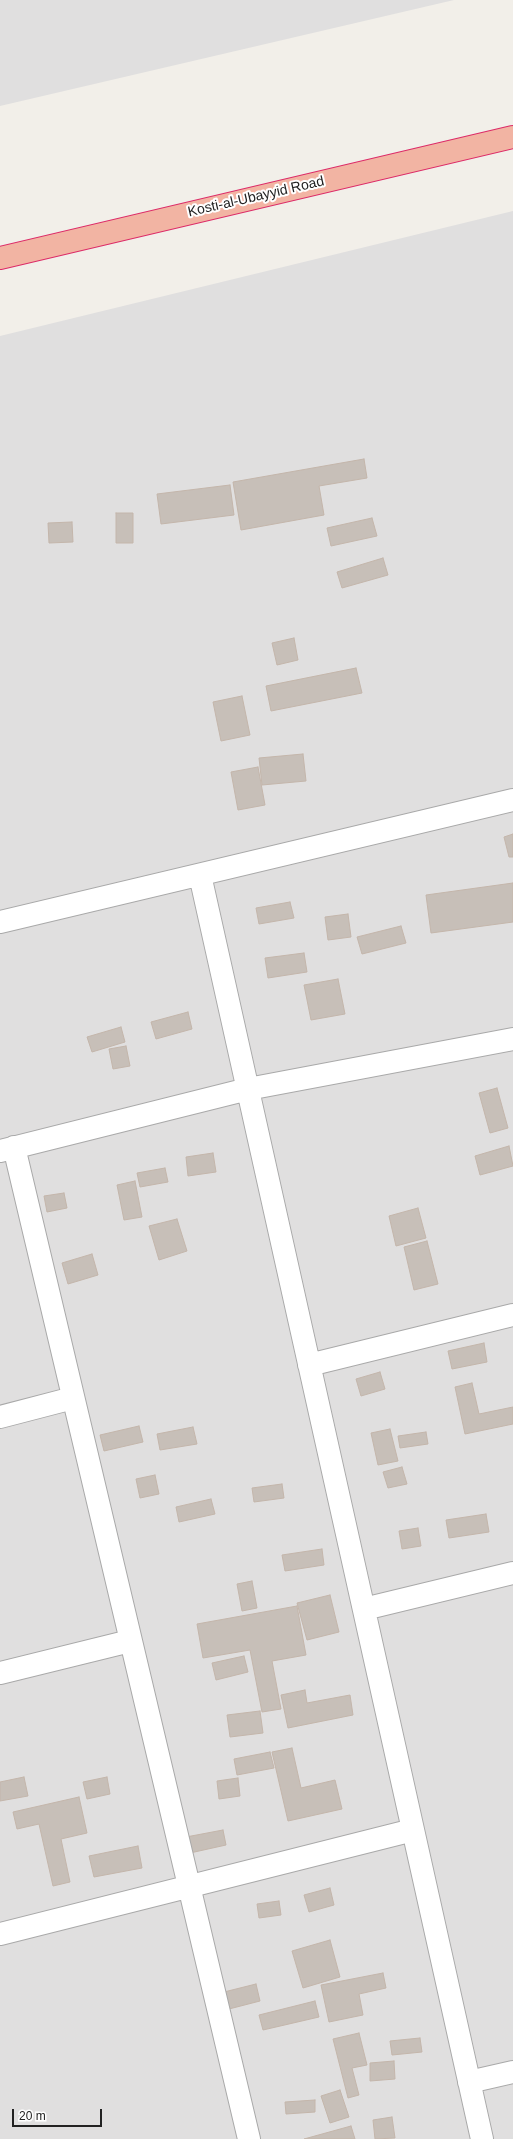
<!DOCTYPE html>
<html>
<head>
<meta charset="utf-8">
<style>
	body { margin:0 }
	#map { position:relative; width:513px; height:2139px; overflow:hidden; background:#f2efe9; font-family:Arial,sans-serif }
	canvas { display:block }
	.scale { position:absolute; left:12px; top:2109px; width:90px; height:18px; box-sizing:border-box; border:2px solid #222; border-top:0; padding-left:5px; font-size:12px; line-height:14px; white-space:nowrap; color:#222; -webkit-text-stroke:3px #fff; paint-order:stroke }
</style>
</head>
<body>
<div id="map">
<canvas width="513" height="2139"></canvas>
<div class="scale">20 m</div>
</div>
<script>
const ctx = document.querySelector('canvas').getContext('2d');
ctx.lineJoin = 'round';
function fillPath(path, color) { ctx.fillStyle = color; ctx.fill(path, 'evenodd'); }
const poly = rows => new Path2D(rows.map(r => 'M' + r).join(''));
function stroke(path, color, width, dash) { ctx.strokeStyle = color; ctx.lineWidth = width; ctx.lineCap = dash ? 'butt' : 'round'; ctx.setLineDash(dash || []); ctx.stroke(path); }
function drawText(font, color, halo, rows, align = 'center') {
  ctx.font = font + ' Arial,sans-serif'; ctx.lineWidth = 4; ctx.setLineDash([]); ctx.textBaseline = 'middle'; ctx.strokeStyle = halo; ctx.fillStyle = color; for (const [text, x, y, turn = 0] of rows) {
    ctx.save(); ctx.translate(x, y); ctx.rotate((+turn || 0) * Math.PI / 180); ctx.textAlign = isNaN(turn) ? turn : align; if (halo) ctx.strokeText(text, 0, 0); ctx.fillText(text, 0, 0); ctx.restore();
  }
}
fillPath(poly([
	[0,0,454,0,0,106],
	[513,211,513,2139,0,2139,0,336]
]), '#e0dfdf');
const building = poly([
	[364,459,367,478,319,486,324,515,241,530,233,482,364,459],
	[230,485,234,515,161,524,157,494,230,485],
	[116,513,133,513,133,543,116,543,116,513],
	[372,518,377,536,331,546,327,528,372,518],
	[72,522,73,542,49,543,48,523,72,522],
	[383,558,388,575,342,588,337,572,383,558],
	[294,638,298,660,277,665,272,643,294,638],
	[356,668,362,693,271,711,266,686,356,668],
	[242,696,250,735,221,741,213,702,242,696],
	[303,754,306,781,262,785,259,758,303,754],
	[258,767,265,805,238,810,231,772,258,767],
	[513,834,513,857,509,857,504,837,513,834],
	[513,883,513,922,431,933,426,895,513,883],
	[290,902,294,918,259,924,256,908,290,902],
	[348,914,351,937,328,940,325,917,348,914],
	[401,926,406,943,362,954,357,937,401,926],
	[304,953,307,972,268,978,265,958,304,953],
	[338,979,345,1014,311,1020,304,985,338,979],
	[188,1012,192,1029,156,1039,151,1022,188,1012],
	[121,1027,125,1042,92,1052,87,1037,121,1027],
	[126,1046,130,1066,113,1069,109,1049,126,1046],
	[497,1088,508,1128,490,1133,479,1093,497,1088],
	[509,1146,513,1166,480,1175,475,1156,509,1146],
	[213,1153,216,1172,188,1176,186,1157,213,1153],
	[165,1168,168,1182,140,1187,137,1173,165,1168],
	[135,1181,142,1217,124,1220,117,1185,135,1181],
	[64,1193,67,1208,47,1212,44,1196,64,1193],
	[418,1208,426,1238,396,1246,389,1216,418,1208],
	[177,1219,187,1251,159,1260,149,1226,177,1219],
	[427,1241,438,1284,414,1290,404,1247,427,1241],
	[92,1254,98,1275,68,1284,62,1263,92,1254],
	[484,1343,487,1362,452,1369,448,1351,484,1343],
	[380,1372,385,1389,361,1396,356,1379,380,1372],
	[472,1383,479,1414,513,1407,513,1424,465,1434,455,1387,472,1383],
	[139,1426,143,1442,104,1451,100,1435,139,1426],
	[193,1427,197,1444,160,1450,157,1434,193,1427],
	[390,1429,398,1461,378,1465,371,1433,390,1429],
	[426,1432,428,1444,400,1448,398,1436,426,1432],
	[402,1467,407,1484,388,1488,383,1472,402,1467],
	[155,1475,159,1494,140,1498,136,1479,155,1475],
	[282,1484,284,1498,254,1502,252,1488,282,1484],
	[211,1499,215,1514,179,1522,176,1507,211,1499],
	[486,1514,489,1532,449,1538,446,1520,486,1514],
	[418,1528,421,1546,402,1549,399,1531,418,1528],
	[322,1549,324,1565,285,1571,282,1555,322,1549],
	[252,1581,257,1608,242,1611,237,1584,252,1581],
	[330,1595,339,1632,307,1640,297,1603,330,1595],
	[297,1606,306,1655,272,1661,281,1709,262,1712,250,1650,203,1658,197,1624,297,1606],
	[244,1656,248,1672,216,1680,212,1663,244,1656],
	[305,1690,307,1703,350,1695,353,1715,288,1728,281,1695,305,1690],
	[260,1711,263,1733,230,1737,227,1715,260,1711],
	[292,1748,301,1788,335,1780,342,1809,288,1821,272,1752,292,1748],
	[270,1752,274,1768,237,1775,234,1759,270,1752],
	[24,1777,28,1796,0,1801,0,1782,24,1777],
	[107,1777,110,1794,87,1799,83,1782,107,1777],
	[238,1778,240,1796,219,1799,217,1781,238,1778],
	[79,1797,87,1833,61,1839,70,1882,53,1886,39,1824,17,1829,13,1812,79,1797],
	[223,1830,226,1845,190,1853,186,1837,223,1830],
	[138,1846,142,1868,94,1877,89,1856,138,1846],
	[330,1888,334,1905,309,1912,304,1895,330,1888],
	[279,1901,281,1915,259,1918,257,1904,279,1901],
	[330,1940,340,1977,303,1988,292,1951,330,1940],
	[383,1973,386,1988,359,1994,363,2015,329,2022,321,1985,383,1973],
	[256,1984,260,2001,229,2009,224,1992,256,1984],
	[315,2001,319,2017,263,2030,259,2015,315,2001],
	[359,2033,367,2065,352,2068,359,2095,348,2098,333,2039,359,2033],
	[420,2038,422,2052,392,2055,390,2041,420,2038],
	[394,2061,395,2079,370,2081,370,2063,394,2061],
	[340,2090,349,2117,330,2123,321,2096,340,2090],
	[315,2100,315,2112,286,2114,285,2102,315,2100],
	[392,2117,395,2138,375,2139,373,2120,392,2117],
	[351,2126,355,2139,304,2139,351,2126]
]);
fillPath(building, '#c7bfb8');
stroke(building, '#c4b6ab', 1);
const minor = poly([
	[200,875,482,2139],
	[0,922,513,800],
	[14,1147,249,2139],
	[0,1151,248,1089,513,1039],
	[309,1365,513,1315],
	[0,1417,73,1398],
	[364,1609,513,1573],
	[0,1673,130,1641],
	[0,1934,413,1830],
	[469,2082,513,2072]
]);
const trunk = poly([
	[0,258,513,137]
]);
stroke(minor, '#a9a9a9', 24);
stroke(trunk, '#dc2a67', 24);
stroke(minor, '#fff', 22);
stroke(trunk, '#f2b4a3', 22);
drawText('14px', '#222', '#fff', [
	["Kosti-al-Ubayyid Road",256,197,-13]
]);
</script>
</body>
</html>
